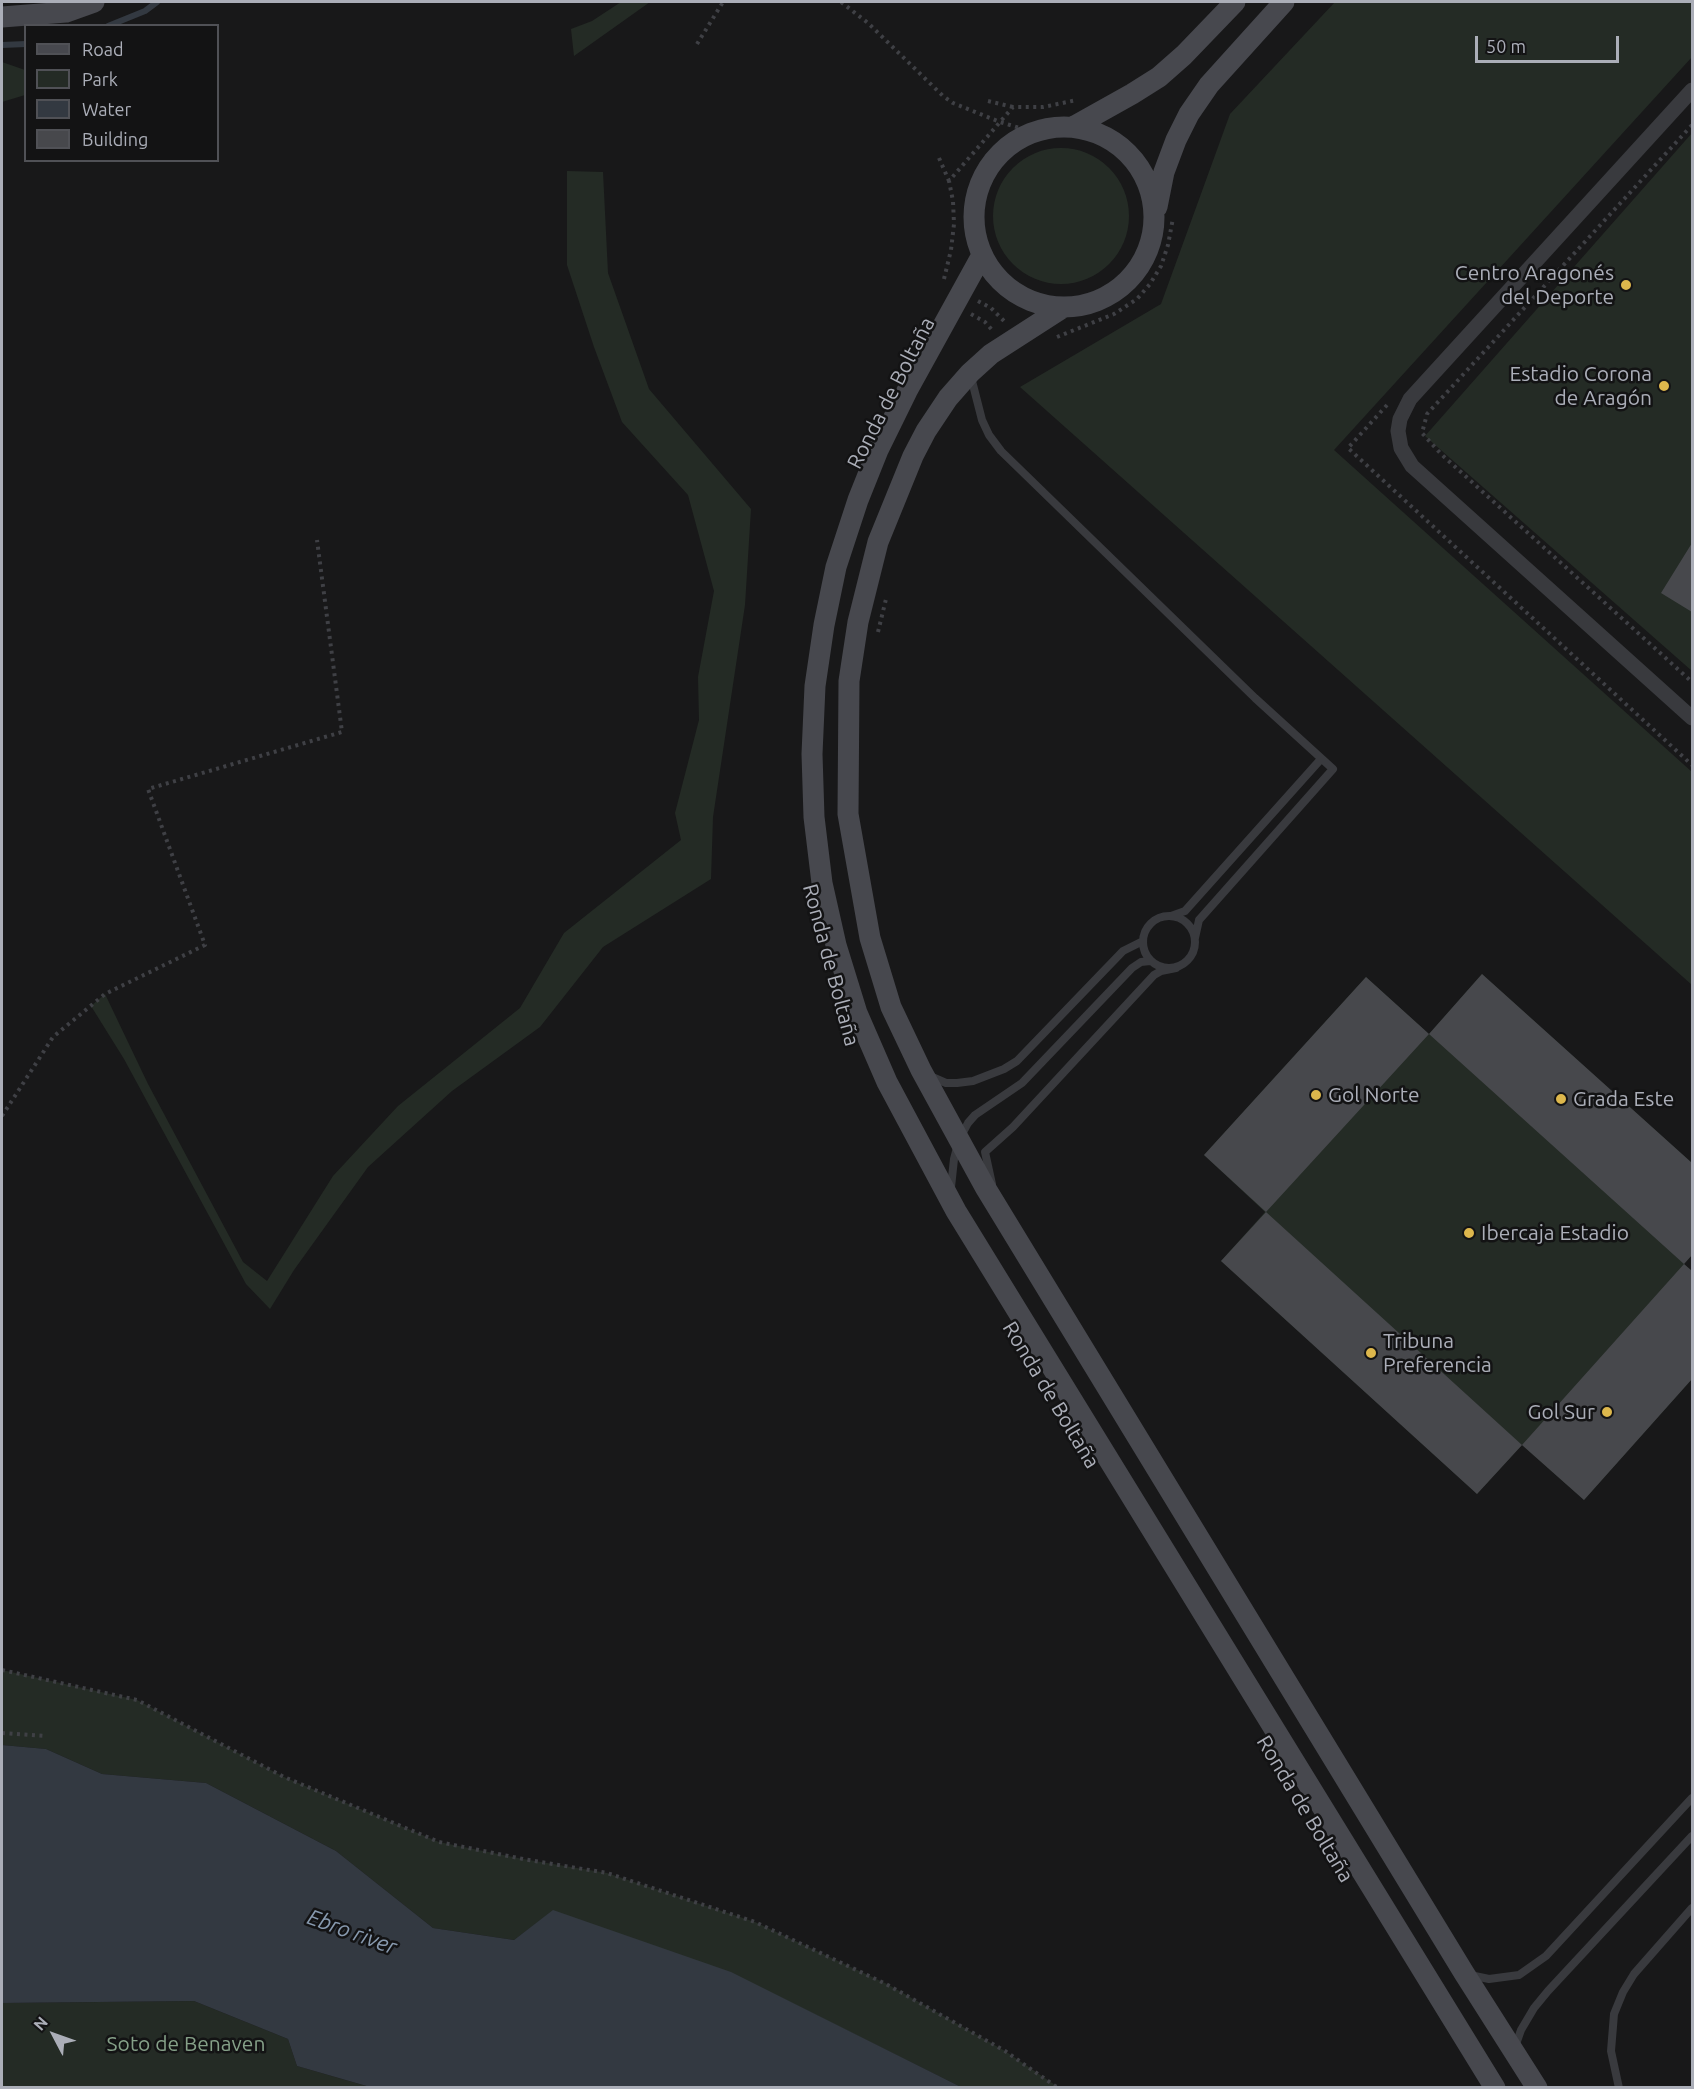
<!DOCTYPE html>
<html>
<head>
<meta charset="utf-8">
<style>
	body { margin:0 }
	#map { position:relative; width:1694px; height:2089px; overflow:hidden; background:#181819; font-family:Ubuntu,sans-serif }
	canvas { display:block }
	.frame { position:absolute; inset:0; border:3px solid #abaeb8; pointer-events:none }
	.legend { position:absolute; left:24px; top:24px; width:195px; height:138px; box-sizing:border-box; background:#131314; border:2px solid #505156; margin:0; padding:8px 10px; list-style:none; font-size:18px; color:#abaeb8 }
	.legend li { display:flex; align-items:center; gap:12px; height:30px }
	.legend b { width:30px; border:2px solid #505156 }
	.north { position:absolute; left:24px; top:2005px; width:60px; height:60px; -webkit-text-stroke:4px #131314; paint-order:stroke; rotate:311deg; font-size:16px; font-weight:700; line-height:24px; text-align:center; color:#abaeb8 }
	.north::after { content:''; display:block; margin:auto; width:21px; height:27px; background:#abaeb8; clip-path:polygon(50% 0,100% 100%,50% 72%,0 100%) }
	.scale { position:absolute; left:1475px; top:36px; width:144px; height:27px; box-sizing:border-box; border:3px solid #abaeb8; border-top:0; padding-left:8px; font-size:18px; line-height:21px; white-space:nowrap; color:#abaeb8; -webkit-text-stroke:4px #131314; paint-order:stroke }
</style>
</head>
<body>
<div id="map">
<canvas width="1694" height="2089"></canvas>
<div class="frame"></div>
<ul class="legend">
<li><b style="height:8px;background:#47484e"></b>Road</li>
<li><b style="height:16px;background:#242b25"></b>Park</li>
<li><b style="height:16px;background:#333941"></b>Water</li>
<li><b style="height:16px;background:#47484c"></b>Building</li>
</ul>
<div class="north">N</div>
<div class="scale">50 m</div>
</div>
<script>
const ctx = document.querySelector('canvas').getContext('2d');
ctx.lineJoin = 'round';
function fillPath(path, color) { ctx.fillStyle = color; ctx.fill(path, 'evenodd'); }
const poly = rows => new Path2D(rows.map(r => 'M' + r).join(''));
function stroke(path, color, width, dash) { ctx.strokeStyle = color; ctx.lineWidth = width; ctx.lineCap = dash ? 'butt' : 'round'; ctx.setLineDash(dash || []); ctx.stroke(path); }
function drawText(font, color, halo, rows, align = 'center') {
  ctx.font = font + ' Ubuntu,sans-serif'; ctx.lineWidth = 5; ctx.setLineDash([]); ctx.textBaseline = 'middle'; ctx.strokeStyle = halo; ctx.fillStyle = color; for (const [text, x, y, turn = 0] of rows) {
    ctx.save(); ctx.translate(x, y); ctx.rotate((+turn || 0) * Math.PI / 180); ctx.textAlign = isNaN(turn) ? turn : align; if (halo) ctx.strokeText(text, 0, 0); ctx.fillText(text, 0, 0); ctx.restore();
  }
}
fillPath(poly([
	[621,2,650,2,574,56,571,29,592,21],
	[1335,2,1692,2,1692,57,1334,450,1692,772,1692,985,1020,387,1161,304,1230,114],
	[2,62,25,70,25,95,2,102],
	[1692,133,1692,671,1425,436],
	'993 216a68 68 0 1 1 136 0a68 68 0 1 1-136 0Z',
	[567,171,603,172,608,273,649,389,751,509,745,605,713,817,711,879,603,947,540,1027,452,1091,368,1167,294,1270,270,1309,246,1284,124,1059,91,1006,105,994,148,1084,243,1262,267,1281,333,1176,398,1106,520,1008,564,933,681,840,675,813,699,720,698,677,714,591,688,495,622,422,594,347,567,265],
	[1482,974,1692,1163,1692,1255,1684,1264,1692,1271,1692,1379,1584,1500,1522,1445,1477,1494,1221,1261,1265,1212,1204,1155,1366,977,1429,1034],
	[2,1670,137,1700,284,1777,439,1842,523,1859,607,1873,755,1922,887,1984,1005,2051,1058,2087,961,2087,731,1973,553,1911,514,1940,433,1928,336,1851,206,1783,102,1774,46,1749,2,1745],
	[194,2001,288,2039,297,2066,370,2087,2,2088,2,2003]
]), '#242b25');
fillPath(poly([
	[2,1745,46,1749,102,1774,206,1783,336,1851,433,1928,514,1940,553,1910,731,1972,961,2087,370,2087,297,2066,288,2039,194,2001,2,2003]
]), '#333941');
stroke(poly([
	[108,26,145,11,157,2],
	[2,45,26,44]
]), '#333941', 6);
fillPath(poly([
	[1692,543,1692,612,1661,593],
	[1482,974,1692,1163,1692,1255,1684,1264,1429,1034],
	[1366,977,1429,1034,1266,1212,1204,1155],
	[1266,1212,1522,1445,1477,1494,1221,1261],
	[1684,1264,1692,1271,1692,1379,1584,1500,1522,1445]
]), '#47484c');
stroke(poly([
	[841,2,868,23,943,96,953,103,1000,122,1033,132],
	[697,44,723,2],
	[988,101,1013,107],
	[1692,125,1427,414,1422,433,1441,454,1692,682],
	[939,158,949,181],
	[944,279,951,250,954,224,953,201,949,181,1013,107,1043,107,1077,100],
	[978,301,991,308,1005,322],
	[971,314,985,322,993,331],
	[1057,337,1114,314,1137,299,1150,284,1161,266,1168,245,1173,218],
	[1387,405,1348,448,1692,765],
	[878,632,886,599],
	[2,1116,53,1037,105,994,205,945,148,789,342,732,317,540],
	[2,1670,137,1700,284,1777,439,1842,523,1859,607,1873,755,1922,886,1984,1005,2051,1058,2088],
	[2,1733,45,1736]
]), '#3f4045', 4, [3, 4.5]);
stroke(poly([
	[971,377,982,420,989,435,1001,451,1255,698,1333,769,1199,920,1195,938],
	[1171,916,1185,911,1321,759],
	'1143 942a26 26 0 1 1 52 0a26 26 0 1 1-52 0Z',
	[930,1076,946,1083,957,1083,973,1081,1004,1069,1017,1061,1123,951,1143,941],
	[992,1184,985,1152,1013,1127,1154,975,1161,971,1176,968],
	[951,1187,954,1159,959,1140,968,1123,975,1115,1022,1083,1132,968,1141,962,1150,961],
	[1470,1975,1489,1979,1519,1975,1546,1956,1692,1798],
	[1515,2047,1521,2030,1534,2008,1548,1991,1692,1836],
	[1619,2088,1611,2051,1614,2014,1623,1992,1634,1974,1692,1908]
]), '#393a3e', 8);
stroke(poly([
	[1692,90,1410,399,1400,419,1398,431,1401,448,1412,466,1692,718]
]), '#393a3e', 15);
stroke(poly([
	[2,17,66,12,94,2],
	[1073,127,1132,94,1159,77,1184,55,1235,2],
	'974 217a90 90 0 1 1 180 0a90 90 0 1 1-180 0Z',
	[1157,207,1164,172,1176,140,1189,114,1209,85,1284,2],
	[982,255,907,391,878,450,858,500,836,567,824,625,815,686,812,754,814,817,822,883,836,945,857,1013,887,1082,956,1211,1495,2088],
	[1064,307,991,354,970,373,948,398,926,431,913,456,878,542,858,622,849,681,848,814,870,938,891,1007,921,1070,985,1187,1464,1973,1537,2088]
]), '#47484e', 21);
for (const [x, y, r, color] of [
	[1626,285,6,"#ddb74c"],
	[1664,386,6,"#ddb74c"],
	[1316,1095,6,"#ddb74c"],
	[1561,1099,6,"#ddb74c"],
	[1469,1233,6,"#ddb74c"],
	[1371,1353,6,"#ddb74c"],
	[1607,1412,6,"#ddb74c"]
]) { const dot = new Path2D(); dot.arc(x, y, r, 0, 2 * Math.PI); ctx.fillStyle = color; ctx.fill(dot); stroke(dot, '#131314', 2); }
drawText('21px', '#abaeb8', '#131314', [
	["Centro Aragonés",1614,273,"right"],
	["del Deporte",1614,297,"right"],
	["Estadio Corona",1652,374,"right"],
	["de Aragón",1652,398,"right"],
	["Gol Norte",1328,1095],
	["Grada Este",1573,1099],
	["Ibercaja Estadio",1481,1233],
	["Tribuna",1383,1341],
	["Preferencia",1383,1365],
	["Gol Sur",1595,1412,"right"]
], 'left');
drawText('21px', '#abaeb8', '#131314', [
	["Ronda de Boltaña",891,393,-63],
	["Ronda de Boltaña",831,965,75],
	["Ronda de Boltaña",1051,1395,59],
	["Ronda de Boltaña",1305,1809,59]
]);
drawText('21px', '#85a088', '#131314', [
	["Soto de Benaven",186,2044]
]);
drawText('italic 22px', '#8799ae', '#131314', [
	["Ebro river",352,1932,20]
]);
</script>
</body>
</html>
